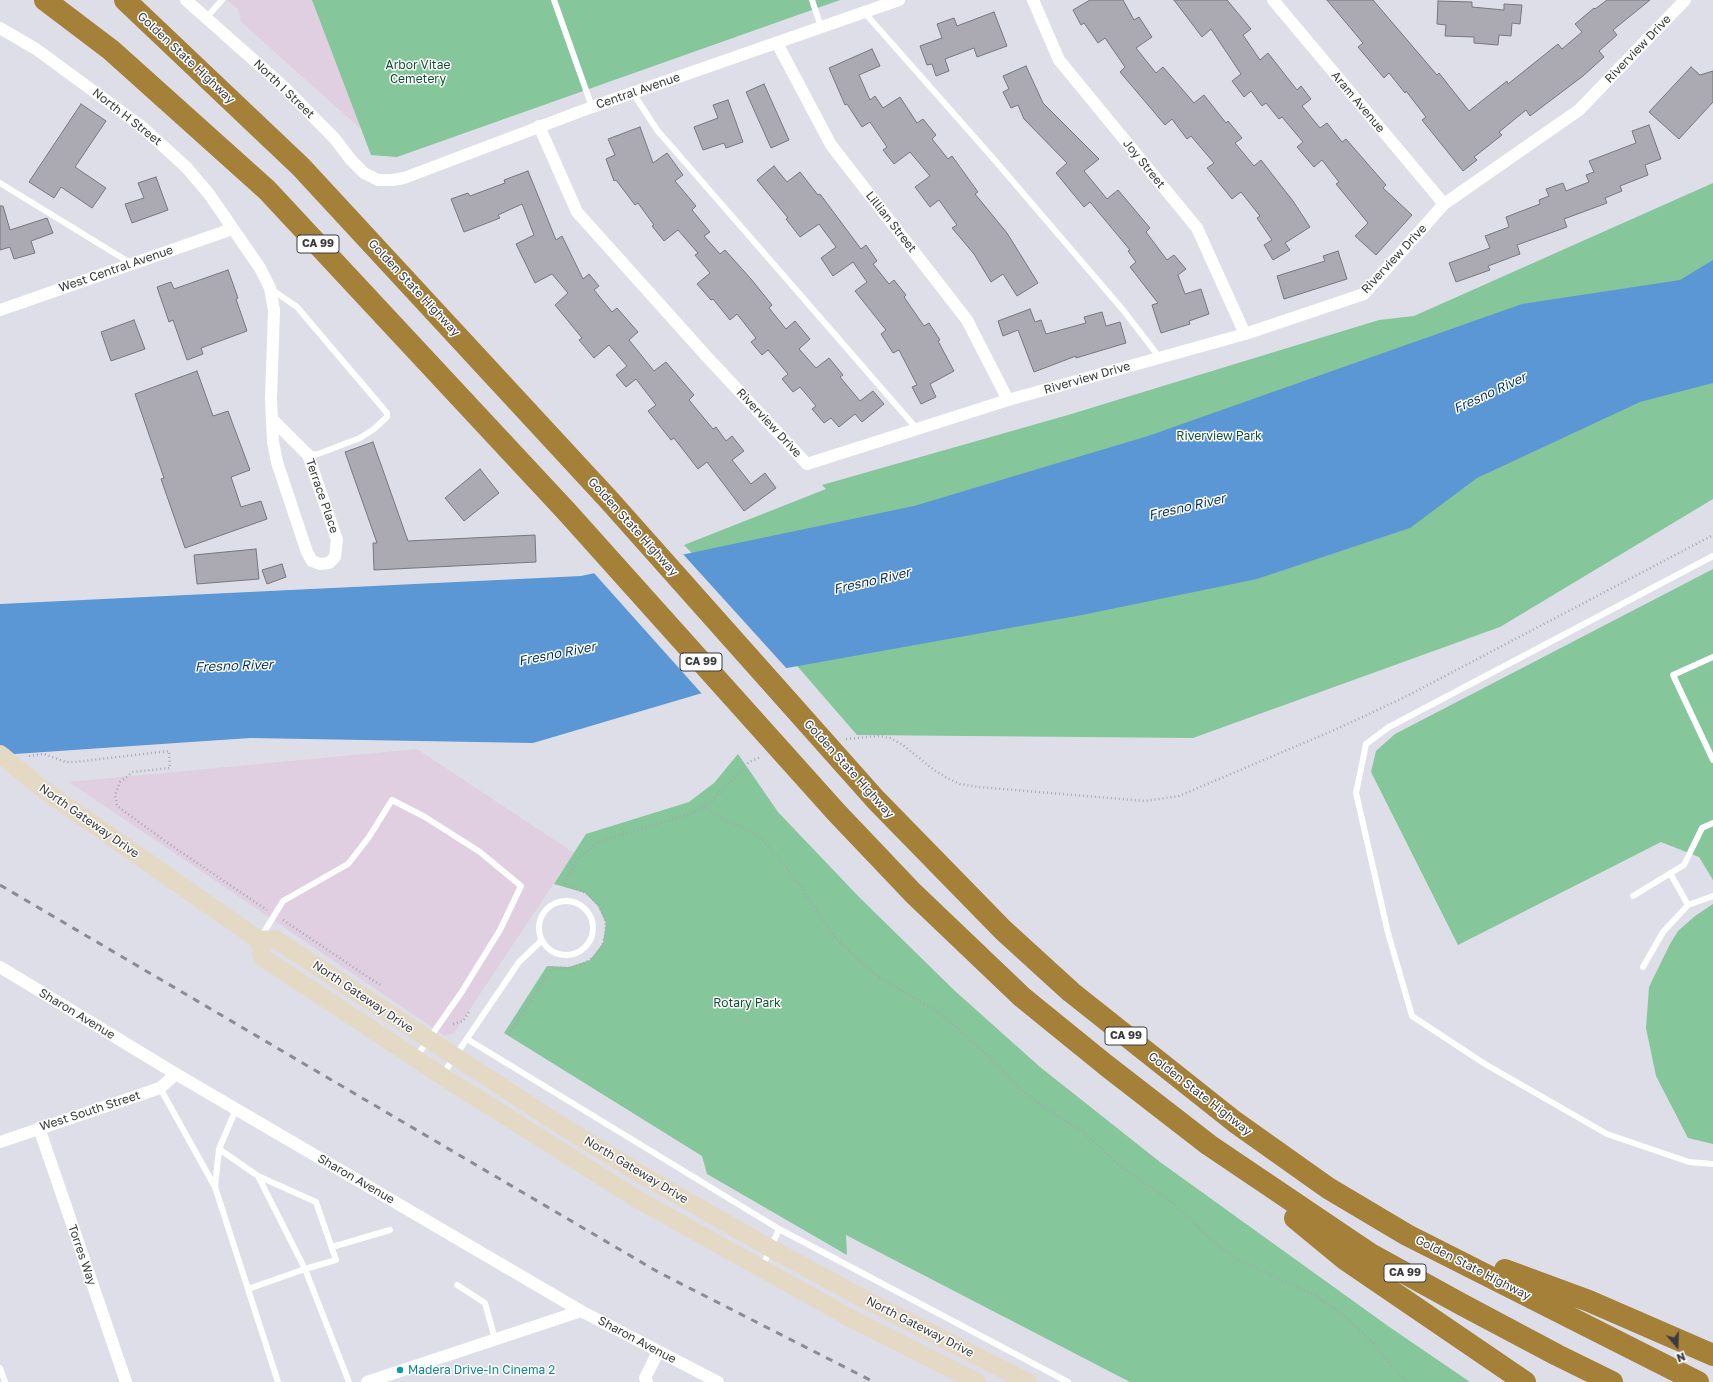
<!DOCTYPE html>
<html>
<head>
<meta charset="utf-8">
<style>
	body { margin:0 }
	#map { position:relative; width:1713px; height:1382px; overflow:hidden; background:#dddee8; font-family:"Golos Text",sans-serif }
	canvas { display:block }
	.north { position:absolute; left:1657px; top:1326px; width:40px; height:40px; -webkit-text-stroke:3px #fff; paint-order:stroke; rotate:161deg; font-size:11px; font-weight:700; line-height:16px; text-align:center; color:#3a3b3f }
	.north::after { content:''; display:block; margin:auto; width:14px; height:18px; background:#3a3b3f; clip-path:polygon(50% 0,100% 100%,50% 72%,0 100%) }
</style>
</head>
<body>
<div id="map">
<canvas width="1713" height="1382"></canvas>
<div class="north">N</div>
</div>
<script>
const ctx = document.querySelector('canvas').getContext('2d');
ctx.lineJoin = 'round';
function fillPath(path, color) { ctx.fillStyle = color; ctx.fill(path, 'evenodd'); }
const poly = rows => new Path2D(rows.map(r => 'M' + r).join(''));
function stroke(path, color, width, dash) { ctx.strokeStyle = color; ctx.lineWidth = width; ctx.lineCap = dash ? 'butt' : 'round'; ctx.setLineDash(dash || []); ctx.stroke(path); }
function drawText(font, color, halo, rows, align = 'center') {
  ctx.font = font + ' "Golos Text",sans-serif'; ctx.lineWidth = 3; ctx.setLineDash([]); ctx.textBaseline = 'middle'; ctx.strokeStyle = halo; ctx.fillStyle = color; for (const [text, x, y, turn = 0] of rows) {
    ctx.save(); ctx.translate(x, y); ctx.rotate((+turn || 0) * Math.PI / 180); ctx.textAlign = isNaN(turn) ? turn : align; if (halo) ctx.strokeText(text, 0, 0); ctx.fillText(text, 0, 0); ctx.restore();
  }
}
fillPath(poly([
	[227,0,314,0,361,129,241,22,238,9],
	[417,749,574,853,454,1033,445,1036,69,782]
]), '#dfcfe1');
fillPath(poly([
	[312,0,840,0,397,157,371,155],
	[1713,183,1713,499,1500,627,1193,738,857,735,759,622,684,545,826,489,822,485,1068,415,1379,320,1414,316],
	[1713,569,1713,880,1699,857,1661,842,1458,945,1371,772,1376,751,1395,734],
	[738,754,778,812,859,897,955,991,1040,1067,1160,1162,1388,1326,1470,1382,1130,1382,846,1235,847,1255,707,1174,702,1156,504,1033,547,966,569,967,590,960,603,943,606,923,598,906,585,893,554,884,586,834,689,802,714,783],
	[1713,904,1713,1144,1688,1138,1656,1076,1646,1028,1649,987,1670,944,1678,931,1695,916]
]), '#85c69b');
fillPath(poly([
	[1713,260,1713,383,1640,402,1477,478,1410,528,1257,579,1082,615,787,668,533,743,250,738,0,755,0,604,581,576,914,506,1148,436,1522,304,1680,280]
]), '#5b97d5');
fillPath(poly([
	[682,553,788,670,703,695,593,572]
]), '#dddee8');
const building = poly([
	[1090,0,1123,0,1134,20,1139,17,1152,37,1136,48,1156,73,1163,67,1194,103,1204,95,1226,123,1228,121,1242,138,1235,143,1254,166,1261,160,1293,201,1310,227,1285,243,1290,250,1273,260,1264,245,1272,240,1257,218,1260,216,1241,192,1232,199,1207,168,1214,163,1191,136,1187,139,1172,119,1165,125,1120,72,1125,67,1105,38,1098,43,1084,23,1081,25,1073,10,1090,0],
	[1174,0,1227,0,1251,29,1243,35,1260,60,1268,53,1297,90,1301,86,1311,99,1302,106,1320,128,1327,123,1342,142,1346,139,1386,185,1383,188,1412,215,1376,255,1355,236,1368,223,1336,184,1339,182,1322,160,1314,167,1297,147,1303,142,1282,117,1279,119,1266,103,1262,106,1251,91,1244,97,1232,81,1241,74,1211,29,1202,37,1174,0],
	[1327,0,1373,0,1437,75,1439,73,1469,111,1507,81,1508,84,1558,44,1562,49,1582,32,1575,24,1594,8,1595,9,1607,0,1650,0,1613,30,1617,35,1599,51,1604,57,1583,76,1530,116,1526,110,1499,132,1502,135,1474,157,1477,160,1463,171,1422,120,1426,117,1406,91,1405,93,1389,73,1384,78,1358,47,1363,43,1327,0],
	[1438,1,1472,2,1472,7,1504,10,1504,4,1522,5,1520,24,1512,23,1511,36,1499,35,1498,45,1474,43,1474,37,1445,36,1446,25,1437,24,1438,1],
	[994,12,1007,46,977,57,974,48,945,59,949,71,936,76,932,64,927,65,920,46,942,38,937,24,954,18,957,26,994,12],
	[872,49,880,66,859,75,870,100,875,96,883,108,900,97,917,123,923,119,936,135,932,139,948,159,952,156,978,192,975,194,1007,233,1038,283,1017,296,1003,274,991,282,974,254,952,228,957,225,939,200,930,207,915,187,930,176,910,152,894,164,883,150,887,147,870,122,862,127,847,104,845,105,829,68,872,49],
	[1026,66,1043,103,1099,159,1084,171,1107,199,1118,190,1150,228,1146,232,1167,260,1174,255,1186,269,1178,275,1185,294,1201,289,1209,314,1189,321,1190,324,1161,333,1152,305,1158,303,1130,267,1136,262,1128,251,1130,250,1090,202,1084,207,1056,173,1067,163,1024,119,1018,105,1011,108,1003,92,1009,89,1003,76,1026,66],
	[1691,67,1700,75,1713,71,1713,102,1679,139,1649,112,1691,67],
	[764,84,789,140,771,148,746,92,764,84],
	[728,100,743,142,726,148,724,143,703,150,694,127,718,118,713,105,728,100],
	[81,104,106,121,75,167,106,188,92,208,61,187,54,198,29,182,81,104],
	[1649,125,1661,159,1645,165,1648,175,1620,186,1622,191,1605,198,1607,203,1564,219,1567,227,1517,245,1520,254,1488,266,1490,270,1456,282,1449,263,1490,248,1485,236,1509,227,1506,217,1540,204,1539,200,1549,196,1546,189,1563,183,1566,191,1589,182,1586,175,1594,172,1589,161,1636,143,1632,131,1649,125],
	[640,127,653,163,667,153,683,175,675,181,696,206,692,210,710,232,704,236,720,254,725,250,751,279,772,305,769,308,786,329,795,321,810,339,799,349,816,368,829,358,843,375,840,377,860,401,873,391,884,404,862,422,855,414,839,427,831,418,824,423,812,409,816,406,800,387,793,392,782,379,788,374,768,350,762,355,751,342,756,338,737,314,730,320,713,299,711,300,697,284,710,273,695,255,698,253,678,230,664,241,652,226,654,225,638,203,635,205,616,180,614,181,606,159,615,155,608,139,640,127],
	[774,166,787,182,800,172,818,195,820,194,861,249,866,245,877,261,873,264,889,284,894,280,906,295,904,297,924,326,929,323,940,340,938,341,954,371,930,384,936,397,921,404,912,387,917,385,899,350,893,353,881,334,886,330,855,291,867,282,853,262,833,276,821,258,836,247,819,224,800,237,786,219,788,218,757,180,774,166],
	[528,171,556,240,562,236,583,279,589,274,599,286,594,290,612,312,617,308,638,332,629,340,654,371,666,362,694,395,689,400,713,429,716,427,726,441,732,436,744,451,732,460,751,484,765,473,776,488,744,511,707,462,698,469,674,438,671,440,648,411,656,405,636,379,626,387,616,375,627,366,609,345,594,358,579,340,582,338,555,305,568,293,552,274,535,283,516,244,534,235,522,204,498,215,500,218,464,232,451,199,468,193,470,196,505,183,504,180,528,171],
	[156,177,168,210,132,223,125,204,144,198,138,183,156,177],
	[0,206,3,206,10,230,47,218,53,233,31,241,35,253,14,259,10,247,0,250,0,206],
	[1338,251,1347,279,1284,299,1277,276,1325,261,1323,256,1338,251],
	[228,270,238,298,236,299,247,331,201,348,203,354,187,360,173,320,169,322,157,287,171,282,174,289,228,270],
	[1030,309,1035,322,1041,320,1046,334,1086,323,1084,317,1102,312,1106,326,1120,322,1126,343,1076,358,1076,356,1034,372,1018,330,1003,336,998,321,1030,309],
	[134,320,145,349,111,361,101,332,134,320],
	[197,371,213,416,228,411,250,470,231,477,241,507,261,501,267,519,185,548,161,479,164,478,135,394,197,371],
	[373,442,408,541,535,535,536,562,374,570,373,543,377,543,345,452,373,442],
	[480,469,499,493,464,521,445,498,480,469],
	[256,549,259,579,197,584,194,555,256,549],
	[282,564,286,577,267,584,262,570,282,564]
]);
fillPath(building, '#aba9b2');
stroke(building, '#78767f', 1);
stroke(poly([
	[846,739,879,736,890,738,903,745,934,770,947,778,960,784,979,787,1145,801,1179,796,1339,728,1407,696,1713,535],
	[29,756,44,754,66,762,75,762,169,751,170,768,133,772,120,782,115,795,117,806,172,846,267,910],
	[704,807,724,820,742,827,762,839,790,872,836,938,855,957,880,978,940,1013,993,1060,1020,1089,1045,1108,1081,1130,1119,1165,1171,1201,1209,1238,1236,1259,1315,1295,1347,1318,1372,1342,1406,1382],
	[283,920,380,985],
	[453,1024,463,1021,469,1012],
	[509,1035,552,968,571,968,585,963,596,955,602,946,606,933,605,919,599,906,590,896,579,889,563,884,578,859,596,843,692,813,710,803,749,762,761,757]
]), '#a6a7af', 2.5, [1, 3]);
stroke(poly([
	[554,0,592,107],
	[812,0,821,27],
	[864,12,992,157,1123,310,1160,358],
	[207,17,222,0],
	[633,93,657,130,917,429],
	[0,183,132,264],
	[271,289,297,307,387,413,387,417,374,429,360,438,318,454,308,455],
	[1713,556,1389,727,1366,744,1356,793,1388,933,1412,1016,1485,1064,1607,1134,1689,1162,1713,1164],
	[1713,657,1673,675,1713,760],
	[1670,873,1688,905],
	[1633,896,1684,865,1702,828,1713,823],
	'539 928a27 27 0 1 1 54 0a27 27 0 1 1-54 0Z',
	[261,937,283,901,348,864,369,837,392,800,425,817,480,852,521,886,500,930,461,993,417,1056],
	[1643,967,1663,932,1688,905,1713,896],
	[467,1039,779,1229,1068,1382],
	[443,1074,519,962,541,941],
	[160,1088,215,1187],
	[236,1109,219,1149,215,1187,278,1382],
	[219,1149,258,1176,305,1269,336,1260,316,1202,258,1176],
	[332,1247,390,1230],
	[762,1268,779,1229],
	[457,1285,485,1303,495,1339],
	[248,1289,305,1269,349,1382],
	[0,1368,5,1382]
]), '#fff', 6);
stroke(poly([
	[186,0,284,87,335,139,351,160,364,173,378,180,392,180,404,178,592,107,899,0],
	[1033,0,1059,60,1197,228,1245,334],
	[1273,0,1444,204],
	[0,28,36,49,141,126,186,167,209,194,260,268,270,288,274,310,271,399,273,442,277,462,307,552,312,561,320,564,329,563,335,557,337,540,308,455,272,419],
	[777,43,831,145,967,320,1008,400],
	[539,126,577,212,708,358,807,464,1008,400,1245,334,1364,294,1444,204,1579,110,1685,0],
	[0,310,232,229],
	[0,967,176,1074,581,1311,718,1382],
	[39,1128,126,1382],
	[0,1142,160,1088,176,1074],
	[367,1382,581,1311],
	[647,1382,645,1378,658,1352]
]), '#fff', 12);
stroke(poly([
	[0,754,44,790,259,940,275,939,554,1121,647,1178,770,1248,866,1300,1028,1382],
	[259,940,262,957,442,1076,637,1199,854,1320,977,1382]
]), '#e4d9c4', 18);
stroke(poly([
	[45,0,111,50,267,190,567,512,836,812,913,893,1022,997,1107,1066,1209,1145,1372,1255,1461,1304,1557,1355,1612,1382],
	[125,0,301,167,609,500,876,800,1003,930,1071,992,1235,1122,1328,1188,1407,1235,1698,1382],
	[1295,1218,1346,1260,1525,1382],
	[1505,1270,1589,1301,1713,1355]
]), '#a58039', 22);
stroke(poly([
	[0,885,658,1272,874,1382]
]), '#8b8c93', 3, [7, 7]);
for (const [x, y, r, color] of [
	[400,1370,4,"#0f9aa8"]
]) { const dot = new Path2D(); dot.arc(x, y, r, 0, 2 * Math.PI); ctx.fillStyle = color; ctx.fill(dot); stroke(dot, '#fff', 1.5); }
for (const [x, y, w] of [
	[318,244,42],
	[701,662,42],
	[1126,1036,42],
	[1405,1273,42]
]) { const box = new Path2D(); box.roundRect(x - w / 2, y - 9, w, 18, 3); ctx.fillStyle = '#fff'; ctx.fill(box); stroke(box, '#3a3b3f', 1); }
drawText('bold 11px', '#3a3b3f', null, [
	["CA 99",318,244],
	["CA 99",701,662],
	["CA 99",1126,1036],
	["CA 99",1405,1273]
]);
drawText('12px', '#3a3b3f', '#fff', [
	["Riverview Drive",1638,49,-46],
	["Golden State Highway",186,58,43],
	["North I Street",284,89,44],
	["Central Avenue",638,91,-19],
	["Aram Avenue",1358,102,50],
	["North H Street",127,117,38],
	["Joy Street",1144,164,51],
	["Lillian Street",891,222,52],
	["Riverview Drive",1394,259,-47],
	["West Central Avenue",116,269,-19],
	["Golden State Highway",414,288,47],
	["Riverview Drive",1087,378,-16],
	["Riverview Drive",769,423,47],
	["Terrace Place",322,496,71],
	["Golden State Highway",633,527,48],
	["Golden State Highway",849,769,48],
	["North Gateway Drive",89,821,35],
	["North Gateway Drive",363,997,34],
	["Sharon Avenue",77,1014,31],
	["Golden State Highway",1200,1094,38],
	["West South Street",90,1111,-18],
	["North Gateway Drive",636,1170,31],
	["Sharon Avenue",356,1179,30],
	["Torres Way",82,1255,71],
	["Golden State Highway",1473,1268,27],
	["North Gateway Drive",920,1327,27],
	["Sharon Avenue",637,1340,28]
]);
drawText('12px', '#10502d', '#fff', [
	["Arbor Vitae",418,65],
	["Cemetery",418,79],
	["Riverview Park",1219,436],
	["Rotary Park",747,1003]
]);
drawText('12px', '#0d838f', '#fff', [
	["Madera Drive-In Cinema 2",408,1370]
], 'left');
drawText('italic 13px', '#033159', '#fff', [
	["Fresno River",1490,393,-25],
	["Fresno River",1187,507,-13],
	["Fresno River",872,581,-13],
	["Fresno River",557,654,-11],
	["Fresno River",234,666,-2]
]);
</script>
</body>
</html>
